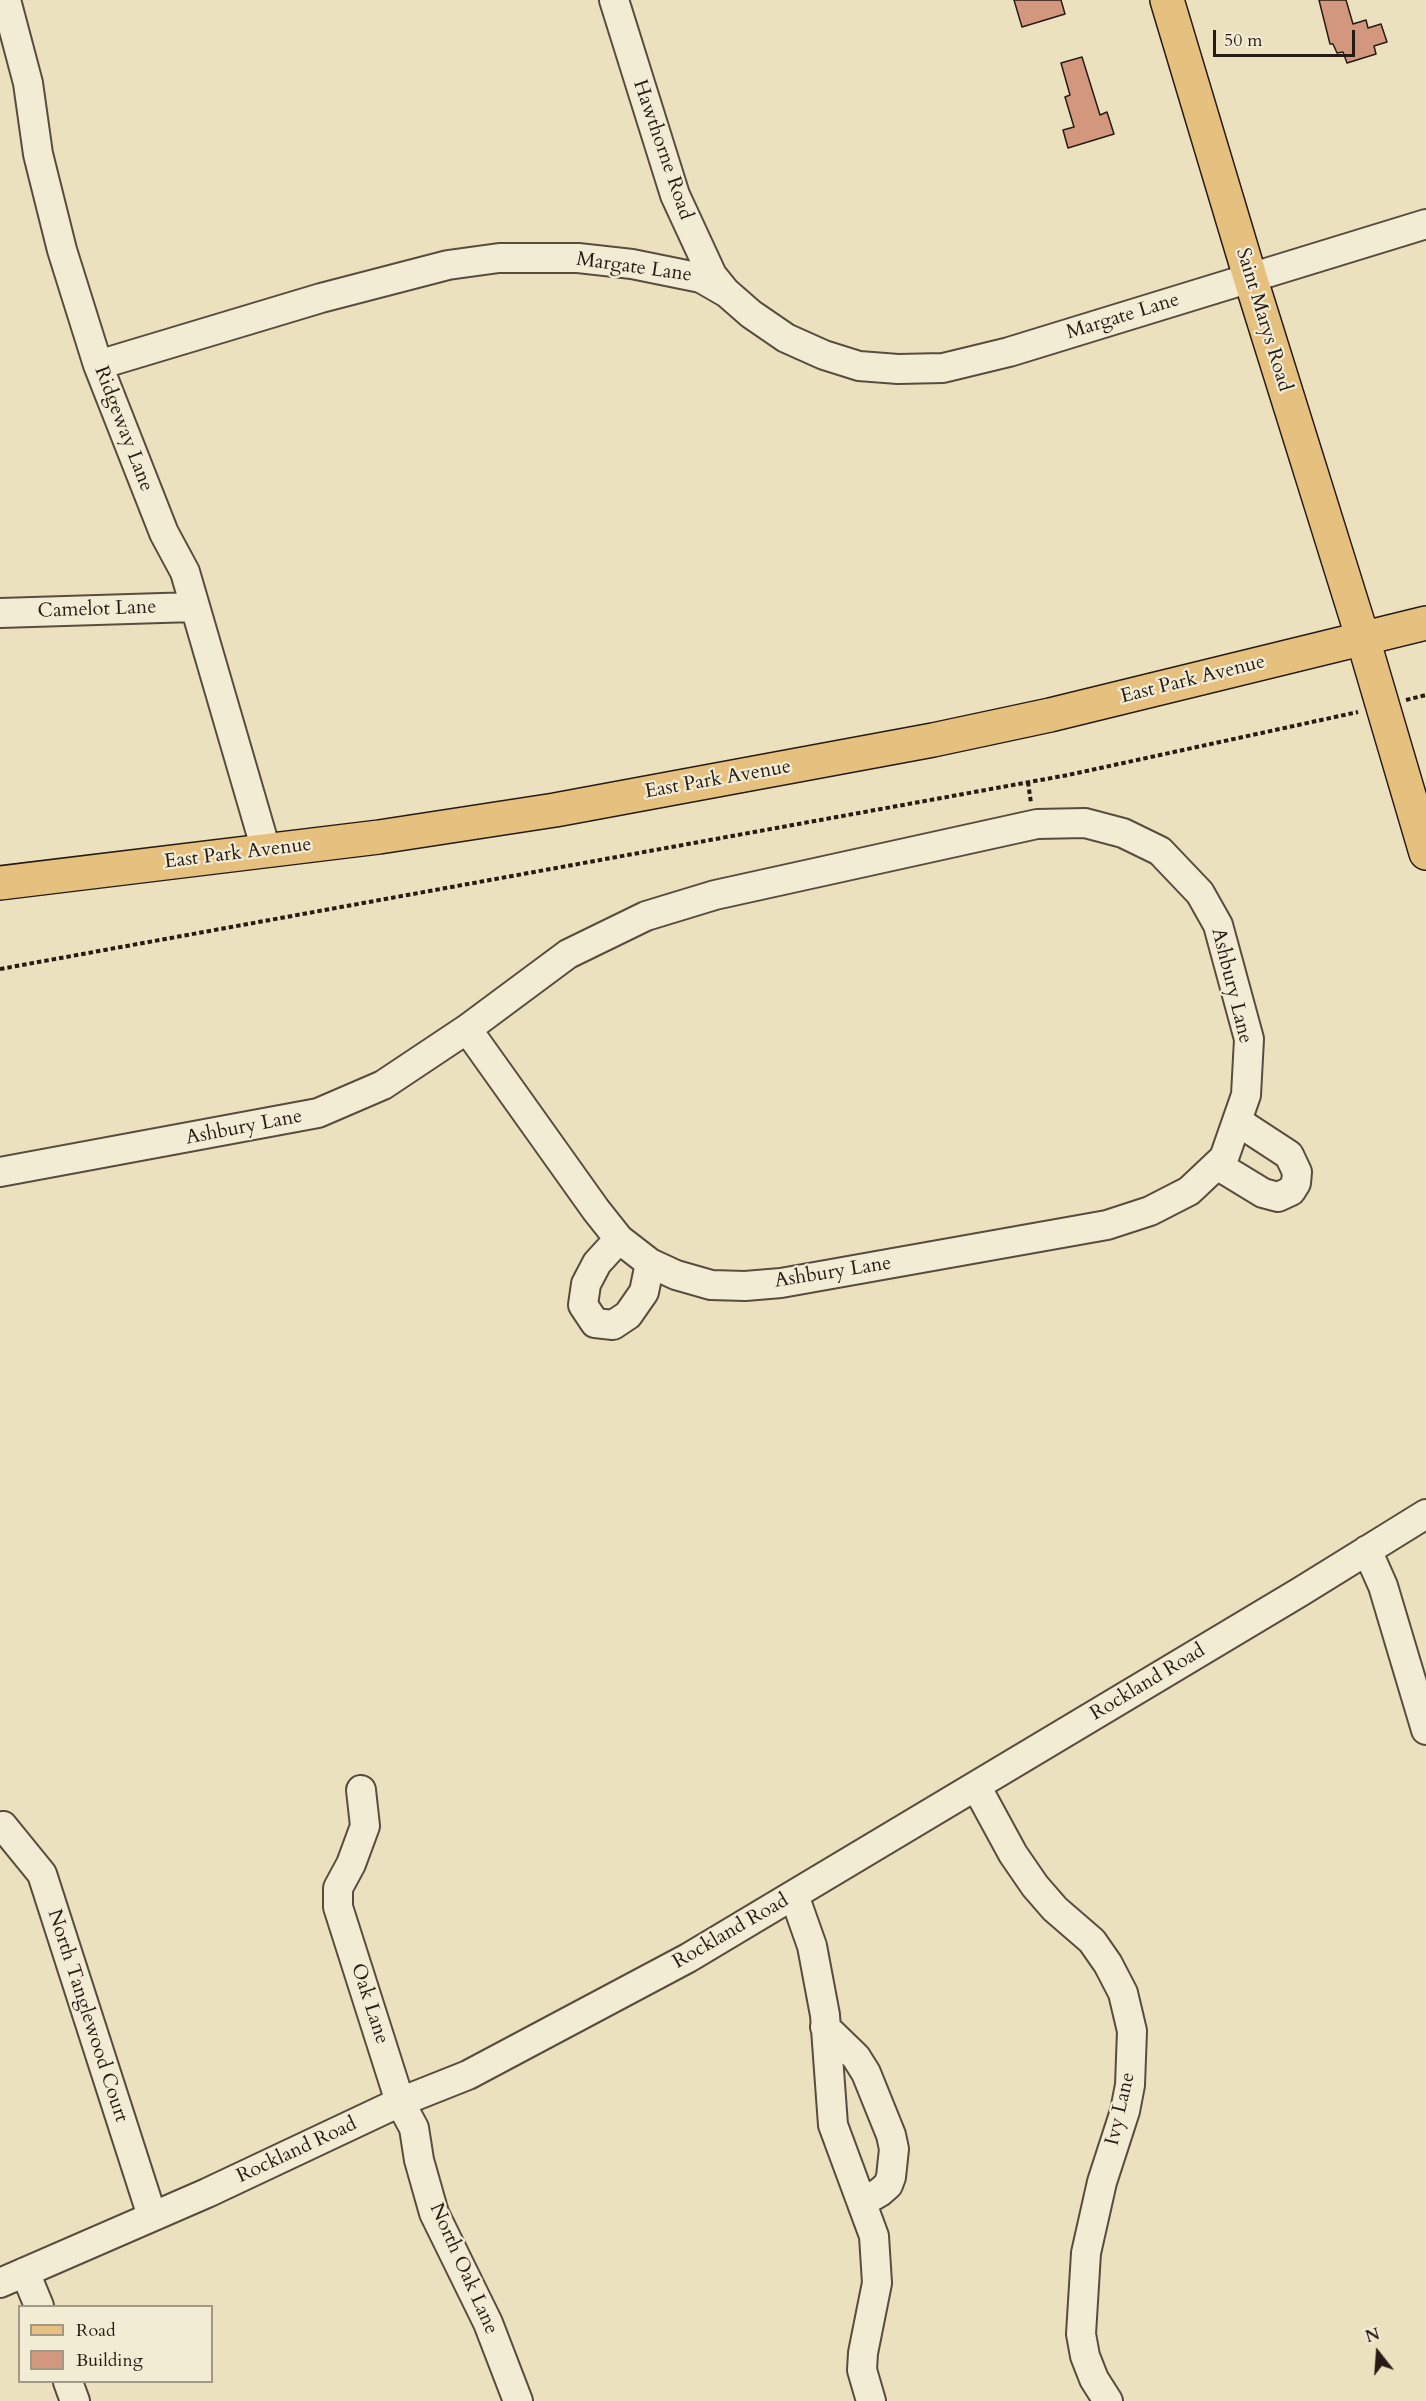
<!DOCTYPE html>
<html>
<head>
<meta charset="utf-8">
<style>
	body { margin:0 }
	#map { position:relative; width:1426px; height:2401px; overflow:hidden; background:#ece1be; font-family:Cardo,serif }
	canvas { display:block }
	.legend { position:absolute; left:18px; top:2305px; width:195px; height:78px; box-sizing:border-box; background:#f3ecd5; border:2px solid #a19888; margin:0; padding:8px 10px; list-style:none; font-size:18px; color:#271b15 }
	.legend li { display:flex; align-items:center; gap:12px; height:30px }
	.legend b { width:30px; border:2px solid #a19888 }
	.north { position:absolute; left:1348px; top:2323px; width:60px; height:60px; -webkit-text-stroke:4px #f3ecd5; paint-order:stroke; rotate:343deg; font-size:16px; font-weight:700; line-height:24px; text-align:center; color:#271b15 }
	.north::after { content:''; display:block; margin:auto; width:21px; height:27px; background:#271b15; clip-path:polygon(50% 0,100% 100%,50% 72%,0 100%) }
	.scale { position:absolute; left:1213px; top:30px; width:142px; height:27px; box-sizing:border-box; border:3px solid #271b15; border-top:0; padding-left:8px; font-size:18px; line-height:21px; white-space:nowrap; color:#271b15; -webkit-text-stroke:4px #f3ecd5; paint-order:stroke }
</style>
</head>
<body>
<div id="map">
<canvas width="1426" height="2401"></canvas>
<ul class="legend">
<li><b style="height:8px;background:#e6c07f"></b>Road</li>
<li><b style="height:16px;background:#d3977e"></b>Building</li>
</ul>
<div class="north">N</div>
<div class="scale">50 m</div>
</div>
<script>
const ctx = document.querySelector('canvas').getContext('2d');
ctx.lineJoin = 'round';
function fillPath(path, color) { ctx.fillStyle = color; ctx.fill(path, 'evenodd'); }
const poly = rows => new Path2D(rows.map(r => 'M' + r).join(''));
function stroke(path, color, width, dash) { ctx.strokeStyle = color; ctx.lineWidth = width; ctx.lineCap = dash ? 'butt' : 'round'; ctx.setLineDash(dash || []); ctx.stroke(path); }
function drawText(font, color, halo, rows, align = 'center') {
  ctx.font = font + ' Cardo,serif'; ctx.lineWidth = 4.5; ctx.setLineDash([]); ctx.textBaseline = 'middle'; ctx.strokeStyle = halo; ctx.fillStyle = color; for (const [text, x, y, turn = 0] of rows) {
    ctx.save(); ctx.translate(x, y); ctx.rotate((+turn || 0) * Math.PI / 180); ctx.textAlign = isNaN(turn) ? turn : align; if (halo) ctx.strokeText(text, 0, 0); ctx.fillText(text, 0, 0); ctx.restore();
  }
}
const building = poly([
	[1014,0,1061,0,1065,14,1022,27,1014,0],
	[1319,0,1346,0,1353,24,1366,20,1368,28,1381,24,1387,42,1374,46,1376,54,1347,63,1343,52,1337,53,1333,44,1330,44,1319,0],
	[1082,57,1100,115,1107,112,1114,134,1068,148,1063,130,1074,127,1065,97,1070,95,1061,63,1082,57]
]);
fillPath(building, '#d3977e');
stroke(building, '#271b15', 1.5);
const minor = poly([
	[6,0,28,83,38,154,62,250,98,365,164,533,185,572,266,850],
	[614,0,675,195,712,275,725,291],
	[98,365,321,298,448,265,499,258,578,258,632,264,701,278,727,293,751,314,786,338,824,355,859,366,898,369,943,368,1009,352,1426,224],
	[0,613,194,607],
	[1085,823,1123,833,1160,851,1200,893,1218,925,1249,1039,1246,1095,1224,1158,1189,1191,1150,1211,1107,1225,781,1283,745,1286,711,1285,676,1275,650,1263,619,1239,596,1210,467,1029,568,954,646,916,715,895,1037,824,1085,823],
	[1217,1165,1263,1193,1278,1197,1291,1191,1296,1183,1297,1172,1289,1155,1237,1121],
	[0,1172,318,1113,383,1085,467,1029],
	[619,1239,597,1263,586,1284,583,1305,595,1323,613,1325,628,1315,644,1292,650,1263],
	[1367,1550,1383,1586,1426,1730],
	[976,1786,1013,1854,1035,1886,1055,1909,1092,1941,1108,1964,1123,1993,1132,2031,1130,2085,1125,2111,1102,2182,1086,2253,1081,2334,1085,2356,1094,2379,1108,2401],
	[361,1790,365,1826,351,1864,338,1888,338,1907,400,2102,414,2128,419,2160,434,2213,488,2323,518,2401],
	[3,1826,42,1874,152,2216],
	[794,1895,812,1946,825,2015,833,2125,874,2236,877,2283,863,2353,862,2370,871,2401],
	[825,2027,856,2057,866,2073,891,2135,894,2149,891,2177,888,2185,880,2192,863,2202],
	[25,2272,39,2306],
	[0,2283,207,2193,400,2102,468,2075,688,1958,1300,1592,1426,1514],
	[68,2382,75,2401]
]);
const major = poly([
	[1167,0,1250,277,1363,639,1426,853],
	[0,883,379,837,555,810,933,740,1050,715,1426,623]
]);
stroke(minor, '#584c3f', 32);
stroke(major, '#271b15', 36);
stroke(poly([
	[1406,700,1426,695],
	[1028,782,1031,803],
	[0,969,1068,775,1358,712]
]), '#271b15', 4, [4.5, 3]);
stroke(minor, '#f3ecd5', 28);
stroke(major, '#e6c07f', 33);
drawText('20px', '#271b15', '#f3ecd5', [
	["Hawthorne Road",662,150,71],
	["Margate Lane",634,268,8],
	["Margate Lane",1123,317,-17],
	["Saint Marys Road",1263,320,73],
	["Ridgeway Lane",123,429,69],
	["Camelot Lane",97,610,-2],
	["East Park Avenue",1193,680,-14],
	["East Park Avenue",718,780,-10],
	["East Park Avenue",238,854,-7],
	["Ashbury Lane",1231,986,76],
	["Ashbury Lane",244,1128,-11],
	["Ashbury Lane",833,1273,-9],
	["Rockland Road",1148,1683,-31],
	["Rockland Road",731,1932,-30],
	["Oak Lane",369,2004,72],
	["North Tanglewood Court",87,2016,72],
	["Ivy Lane",1121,2109,-77],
	["Rockland Road",297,2151,-25],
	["North Oak Lane",463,2269,66]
]);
</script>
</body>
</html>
